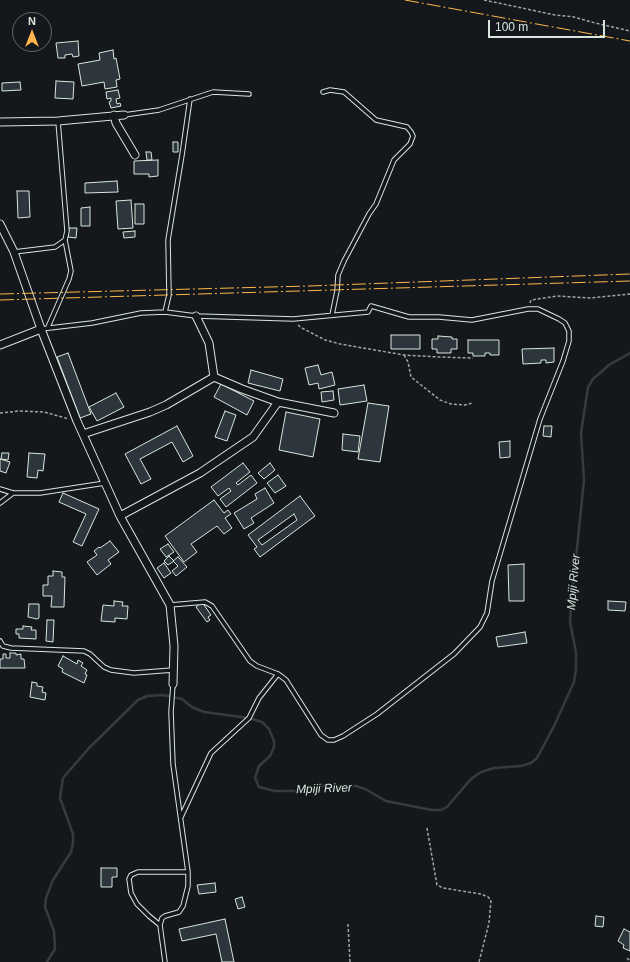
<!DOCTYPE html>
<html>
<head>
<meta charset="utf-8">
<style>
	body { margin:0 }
	#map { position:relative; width:630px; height:962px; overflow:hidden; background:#14181c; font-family:Arial,sans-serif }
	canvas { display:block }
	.north { position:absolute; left:12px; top:12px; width:40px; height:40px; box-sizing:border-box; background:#14181c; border:1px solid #626a69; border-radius:50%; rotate:0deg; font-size:11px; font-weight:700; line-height:16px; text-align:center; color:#d8e6dc }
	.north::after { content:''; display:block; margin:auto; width:14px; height:18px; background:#ffb74d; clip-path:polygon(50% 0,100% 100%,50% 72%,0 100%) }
	.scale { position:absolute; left:488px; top:20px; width:117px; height:18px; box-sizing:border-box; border:2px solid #d8e6dc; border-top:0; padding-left:5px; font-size:12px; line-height:14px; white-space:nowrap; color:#d8e6dc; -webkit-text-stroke:3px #14181c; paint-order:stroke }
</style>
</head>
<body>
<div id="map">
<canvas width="630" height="962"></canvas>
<div class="north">N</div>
<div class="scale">100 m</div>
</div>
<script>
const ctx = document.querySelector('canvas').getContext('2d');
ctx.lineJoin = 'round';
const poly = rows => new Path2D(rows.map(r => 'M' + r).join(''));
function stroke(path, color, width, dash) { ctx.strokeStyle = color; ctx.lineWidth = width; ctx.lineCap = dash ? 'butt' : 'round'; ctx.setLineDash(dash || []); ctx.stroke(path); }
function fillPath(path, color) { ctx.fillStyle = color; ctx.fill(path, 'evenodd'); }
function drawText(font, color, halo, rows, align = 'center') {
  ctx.font = font + ' Arial,sans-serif'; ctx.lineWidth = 3; ctx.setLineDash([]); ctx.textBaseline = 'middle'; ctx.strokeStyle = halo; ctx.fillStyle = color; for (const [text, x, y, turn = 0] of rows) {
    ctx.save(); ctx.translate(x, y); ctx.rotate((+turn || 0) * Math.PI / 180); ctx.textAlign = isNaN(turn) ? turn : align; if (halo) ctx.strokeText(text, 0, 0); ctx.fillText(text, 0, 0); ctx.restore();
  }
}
stroke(poly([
	[47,962,55,949,54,931,45,907,46,898,53,880,71,852,73,843,73,834,60,798,63,778,89,748,138,700,147,696,163,695,182,699,192,707,204,712,249,718,262,722,269,729,274,741,274,747,270,756,259,766,255,778,259,787,275,791,296,791,316,786,356,786,365,789,386,801,432,810,441,810,447,807,471,779,481,772,494,768,521,766,531,763,537,758,554,726,574,682,576,669,576,652,570,622,571,607,584,480,581,433,588,387,593,379,609,365,630,353]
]), '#363b3e', 2.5);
const building = poly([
	[78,41,79,56,73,57,72,54,65,55,65,58,58,58,56,43,78,41],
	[113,50,114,59,116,58,120,79,116,80,117,87,105,89,104,82,82,86,78,64,100,60,99,53,113,50],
	[56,81,74,82,73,99,55,98,56,81],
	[20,82,21,90,2,91,2,83,20,82],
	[118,90,120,98,116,99,117,104,120,103,121,106,111,108,109,102,111,101,111,98,107,99,106,92,118,90],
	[173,142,178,142,178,152,173,152,173,142],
	[146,152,151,152,152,160,147,160,146,152],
	[158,160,158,176,149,177,149,174,134,174,134,161,158,160],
	[117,181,118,192,85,193,85,183,117,181],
	[17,191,29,191,30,217,18,218,17,191],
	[131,200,133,228,118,229,116,201,131,200],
	[135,204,144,204,144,224,135,224,135,204],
	[90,207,90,226,81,226,81,208,90,207],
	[69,228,77,228,76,238,68,237,69,228],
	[135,231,135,237,124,238,123,232,135,231],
	[391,335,420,335,420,349,391,349,391,335],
	[438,336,452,337,452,339,457,339,457,349,451,349,451,353,437,353,437,349,432,349,432,339,438,339,438,336],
	[468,340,499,340,499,355,490,355,490,353,485,353,485,356,473,356,473,353,468,353,468,340],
	[554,348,554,362,546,363,546,360,541,360,541,363,523,364,522,349,554,348],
	[68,353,91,414,80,418,57,357,68,353],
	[318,365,321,375,332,372,335,385,319,389,318,383,309,385,305,368,318,365],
	[251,370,283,379,280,391,248,383,251,370],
	[221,384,254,401,247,415,214,397,221,384],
	[364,385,367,401,340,405,338,389,364,385],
	[333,391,334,400,322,402,321,392,333,391],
	[116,393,124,407,97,421,89,407,116,393],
	[368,403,389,406,380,462,358,459,368,403],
	[225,411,236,415,227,441,215,437,225,411],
	[286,412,320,419,313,457,279,450,286,412],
	[177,426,193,456,183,462,172,442,140,459,151,479,141,484,125,454,177,426],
	[544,426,552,426,551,437,543,436,544,426],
	[343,434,360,436,358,452,342,450,343,434],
	[510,441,510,457,500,458,499,442,510,441],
	[2,453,9,453,8,460,1,459,2,453],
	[29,453,45,454,43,471,38,470,37,478,27,477,29,453],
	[0,459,10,462,6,473,0,471,0,459],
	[243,463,250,472,236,483,238,485,251,475,257,483,226,507,220,499,231,491,229,488,218,496,211,487,243,463],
	[270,463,275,470,264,479,258,473,270,463],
	[278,475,286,486,275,493,267,483,278,475],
	[265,488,274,503,251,518,254,523,244,529,234,513,257,499,255,494,265,488],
	[63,493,99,509,82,546,73,542,86,514,59,502,63,493],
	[300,496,315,516,260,557,254,549,257,547,248,535,300,496],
	[294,514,297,520,262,545,258,540,294,514],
	[214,500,224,513,228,510,231,514,225,518,232,528,224,534,217,526,191,544,197,552,184,562,165,536,214,500],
	[110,541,119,552,108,560,111,564,97,575,87,562,97,555,94,551,99,547,100,548,110,541],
	[168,544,174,552,166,557,160,549,168,544],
	[169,556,174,561,168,565,164,561,169,556],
	[178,557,187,567,176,576,172,571,178,566,173,561,178,557],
	[164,563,171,573,164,578,157,568,164,563],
	[524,564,524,601,509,601,508,565,524,564],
	[53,571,62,572,62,577,65,577,64,607,51,607,52,596,43,596,43,585,48,585,48,576,53,576,53,571],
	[114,601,123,602,122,606,128,606,127,619,115,618,115,622,101,621,103,605,114,606,114,601],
	[608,601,626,602,625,611,608,610,608,601],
	[202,602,211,615,208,617,210,620,207,622,196,607,202,602],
	[29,604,39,604,39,618,37,619,28,617,29,604],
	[47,620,54,620,53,642,46,641,47,620],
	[23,626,32,627,31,630,36,630,36,639,19,638,19,634,16,634,16,629,23,629,23,626],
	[525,632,527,643,498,647,496,637,525,632],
	[10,653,16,653,16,655,21,654,21,659,24,659,25,668,0,668,0,659,3,659,3,654,6,654,6,658,10,658,10,653],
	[63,656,77,664,78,660,83,663,81,666,87,670,85,674,87,675,84,683,62,672,63,669,58,666,63,656],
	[32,682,37,683,37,686,43,687,42,692,46,693,45,700,30,697,32,682],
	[101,868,117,868,117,877,112,877,112,887,101,887,101,868],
	[215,883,216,892,199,894,197,885,215,883],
	[242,897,245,907,238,909,235,899,242,897],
	[596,916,604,917,603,927,595,926,596,916],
	[225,919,234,962,222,962,216,934,182,941,179,929,225,919],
	[624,929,630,932,630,951,623,948,624,945,618,941,624,929]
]);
fillPath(building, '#2c363c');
stroke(building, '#d8e6dc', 1);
const service = poly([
	[323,92,330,90,344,92,376,120,407,127,411,132,413,136,410,144,394,160,376,204,369,214,344,261,338,275,337,291,332,315],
	[124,115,159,110,213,92,249,94],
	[14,252,55,247,65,240,67,231,58,121],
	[165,312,169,295,168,240,182,155,190,99],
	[48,327,69,279,71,271,65,240],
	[41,329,92,323,141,313,165,312,196,316,293,319,368,312,371,306,409,317,439,317,472,320,528,309,538,309,559,319,565,323,569,331,569,341,563,361,540,419,492,581,487,613,480,627,454,654,377,714,343,736,334,740,328,740,321,735,286,680,278,674,257,666,250,661,212,606,205,602,170,605],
	[0,489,13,493,40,493,105,483],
	[0,503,13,493],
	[0,641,3,646,11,648,84,651,90,654,104,667,111,670,134,673,173,670],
	[181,817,211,753,249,718,259,698,278,674],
	[160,925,149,916,137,904,131,893,129,879,131,875,138,872,188,872],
	[165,962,160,925,162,918,165,916,179,912,183,906,188,886,188,872,173,764,171,712,173,684]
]);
const minor = poly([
	[114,115,116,123,135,155],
	[0,122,58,121,124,115],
	[0,224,14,252,41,329,77,421,120,516,170,605,174,646,173,684],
	[196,316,209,343,214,377,242,389,278,402,334,413],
	[0,345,41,329],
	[83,434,150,412,166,405,214,377],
	[120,516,200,473,253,437,278,402]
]);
stroke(service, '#d8e6dc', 5.5);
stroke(minor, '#d8e6dc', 9);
stroke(poly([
	[484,0,555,15,574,17,595,23,630,31],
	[530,303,531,300,557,296,590,298,630,294],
	[298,325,302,328,325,340,340,344,404,355,439,357,473,358],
	[404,355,408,362,411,377,440,400,451,404,465,405,472,403],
	[0,413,19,411,44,412,69,419],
	[427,828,437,885,443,888,481,894,488,897,491,900,489,923,479,962],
	[348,924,350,962],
	[627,958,630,961]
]), '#9da8a2', 1.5, [3, 2]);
stroke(service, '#14181c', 3.5);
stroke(minor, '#14181c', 7);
stroke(poly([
	[405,0,630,41],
	[0,294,309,286,630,274],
	[0,300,630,281]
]), '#ffb74d', 1, [14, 3, 2, 3]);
drawText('italic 12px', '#d8e6dc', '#14181c', [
	["Mpiji River",574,582,-85],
	["Mpiji River",324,789,-2]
]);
</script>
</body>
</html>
